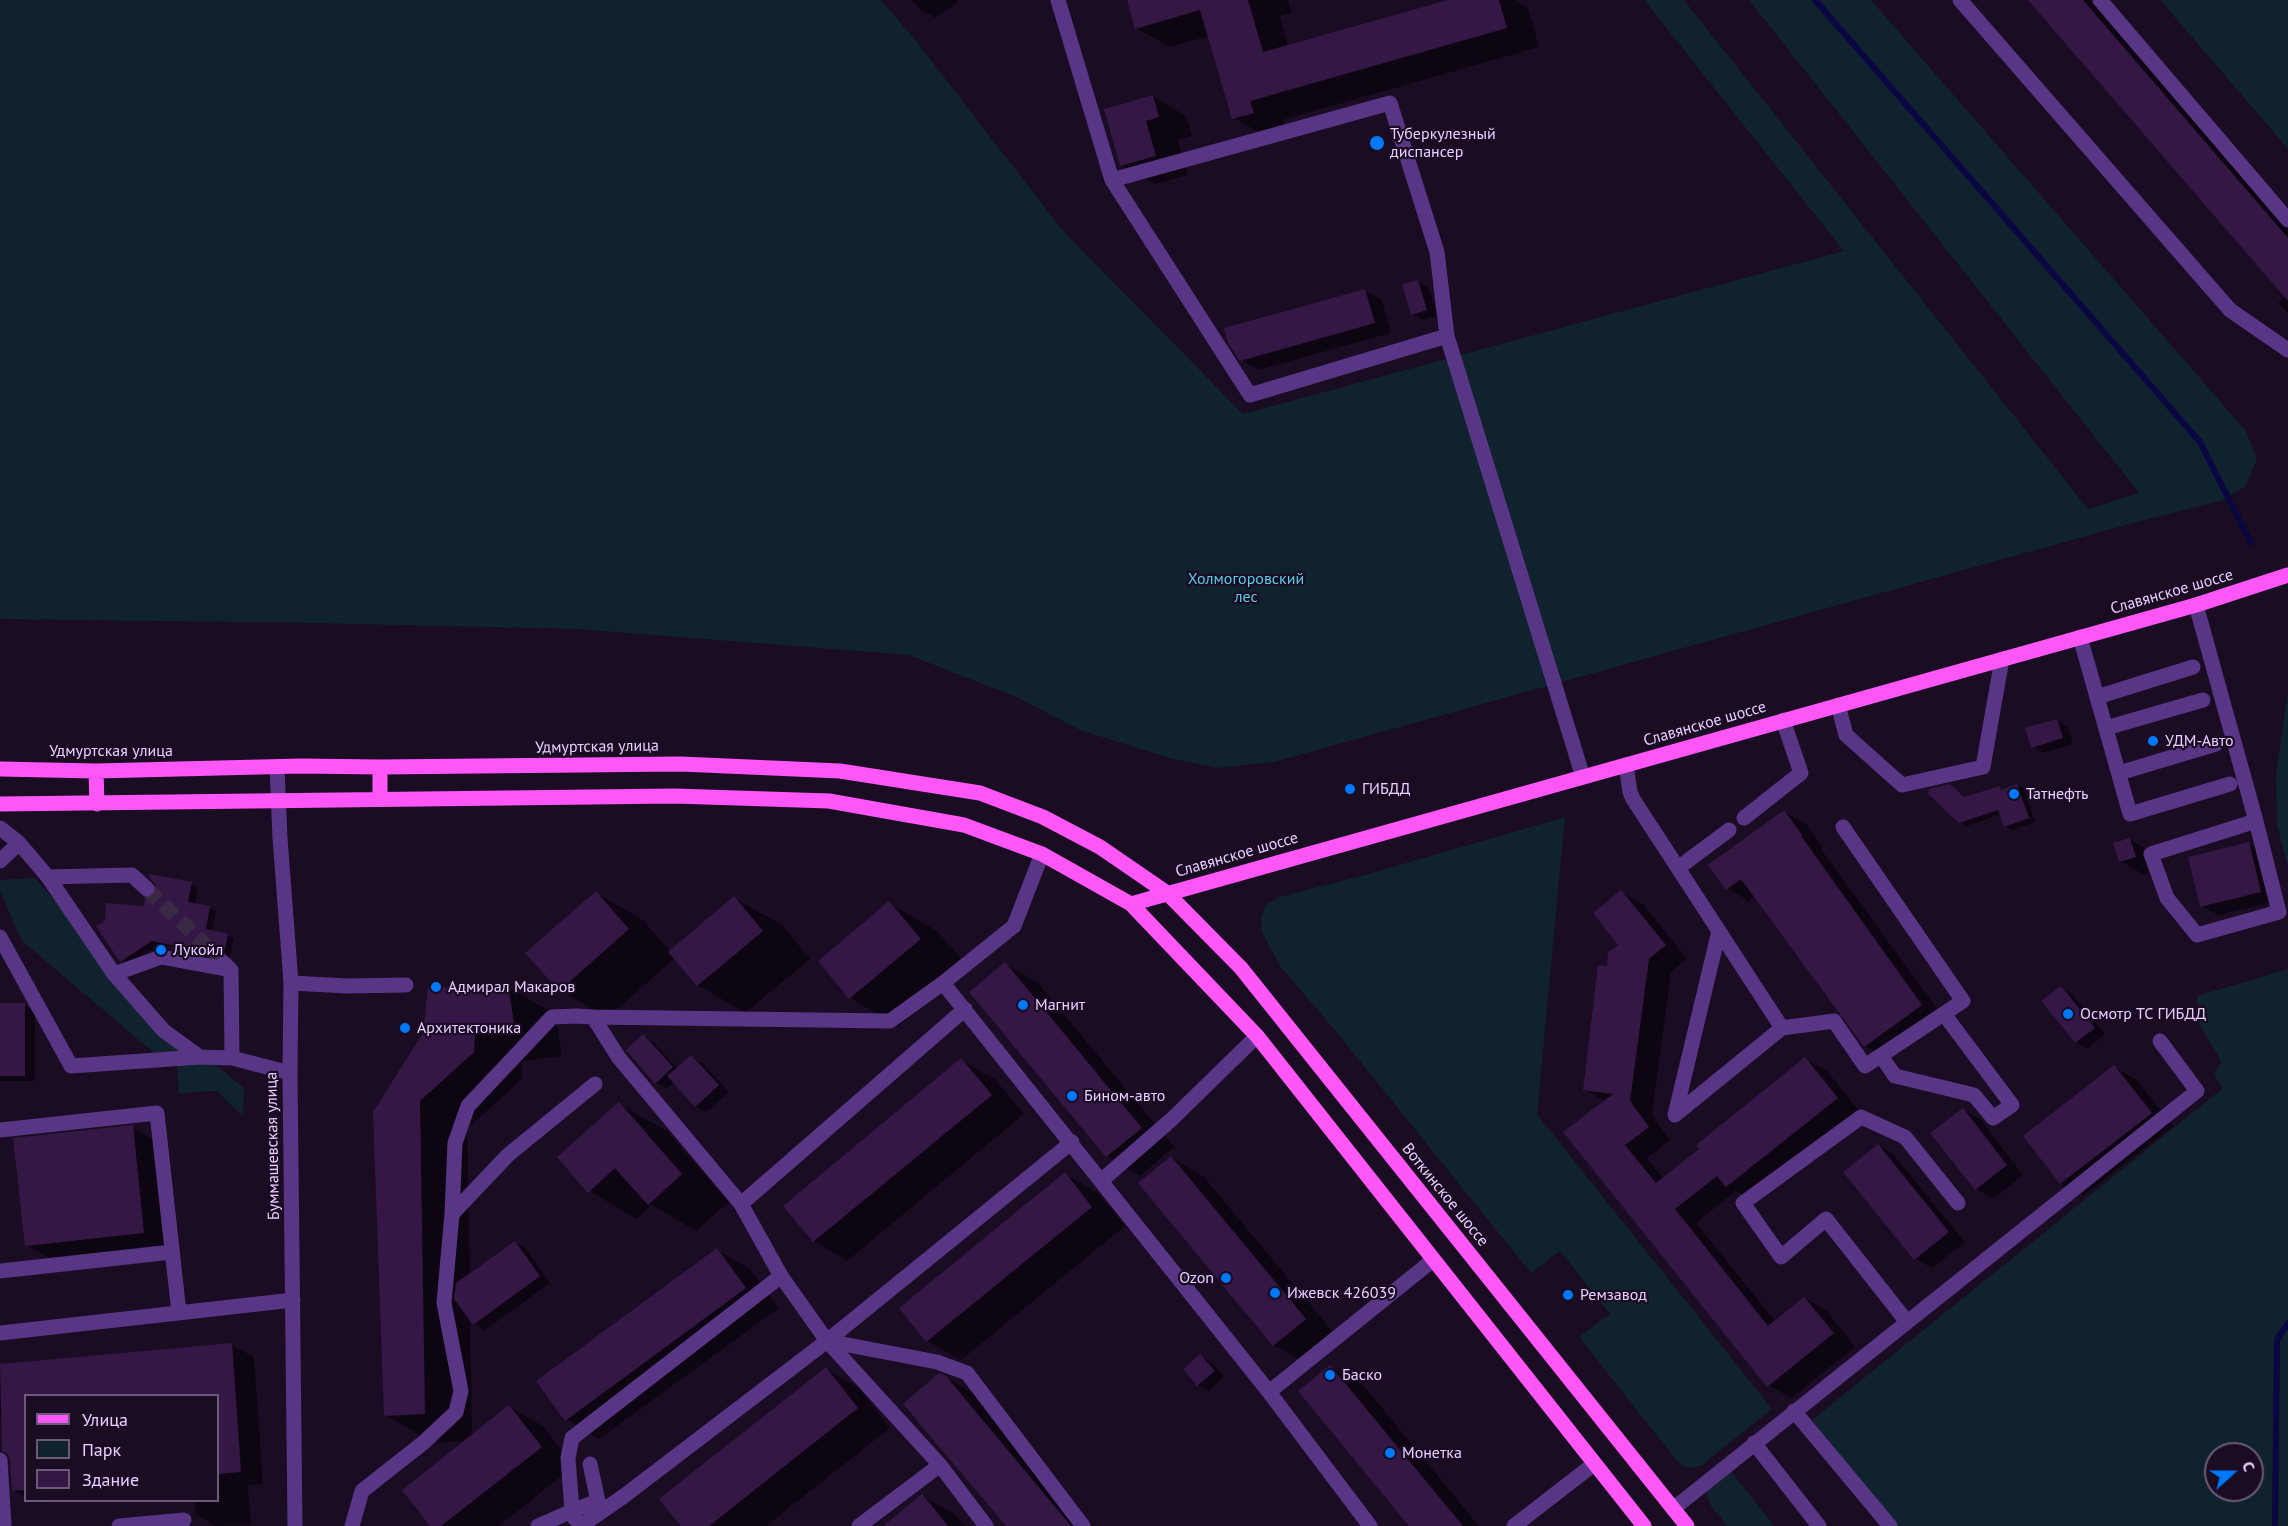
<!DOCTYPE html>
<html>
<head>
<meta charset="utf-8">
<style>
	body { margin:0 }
	#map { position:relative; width:2288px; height:1526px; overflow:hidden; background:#1a0c23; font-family:"PT Sans",sans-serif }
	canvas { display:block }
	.legend { position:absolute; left:24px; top:1394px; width:195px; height:108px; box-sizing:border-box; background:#1a0c23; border:2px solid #6d5a7b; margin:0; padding:8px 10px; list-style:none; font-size:18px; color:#e9cfff }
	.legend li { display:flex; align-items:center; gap:12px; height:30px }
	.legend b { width:30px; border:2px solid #6d5a7b }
	.north { position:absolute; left:2204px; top:1442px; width:60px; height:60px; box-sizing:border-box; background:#1a0c23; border:2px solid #6d5a7b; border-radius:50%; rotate:69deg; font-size:16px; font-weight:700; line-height:24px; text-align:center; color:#e9cfff }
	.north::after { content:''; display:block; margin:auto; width:21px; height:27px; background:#0078fa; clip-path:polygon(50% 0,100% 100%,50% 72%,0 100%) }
</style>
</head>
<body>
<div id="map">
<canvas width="2288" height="1526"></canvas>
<ul class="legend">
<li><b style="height:8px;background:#ff56f8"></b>Улица</li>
<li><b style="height:16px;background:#0f222e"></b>Парк</li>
<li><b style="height:16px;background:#341745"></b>Здание</li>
</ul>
<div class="north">С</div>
</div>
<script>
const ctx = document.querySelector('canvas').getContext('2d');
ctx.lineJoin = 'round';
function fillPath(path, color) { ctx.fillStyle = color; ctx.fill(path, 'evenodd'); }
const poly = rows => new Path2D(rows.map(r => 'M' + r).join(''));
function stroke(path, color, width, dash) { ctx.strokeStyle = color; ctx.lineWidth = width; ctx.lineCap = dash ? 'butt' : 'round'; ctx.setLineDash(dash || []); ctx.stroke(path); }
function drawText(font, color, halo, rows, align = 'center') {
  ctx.font = font + ' "PT Sans",sans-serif'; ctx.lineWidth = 4.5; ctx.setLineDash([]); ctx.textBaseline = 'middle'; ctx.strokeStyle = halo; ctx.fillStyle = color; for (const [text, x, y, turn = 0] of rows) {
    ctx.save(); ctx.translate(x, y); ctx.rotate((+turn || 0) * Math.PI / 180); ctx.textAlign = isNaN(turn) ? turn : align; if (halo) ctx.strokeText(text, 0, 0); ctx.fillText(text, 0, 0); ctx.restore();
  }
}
fillPath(poly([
	[0,0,881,0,913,37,1064,232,1243,414,1844,251,1644,0,1684,0,2088,509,2139,493,1749,0,1871,0,2246,431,2257,459,2245,487,2220,501,2133,523,1274,762,1217,768,1169,758,1080,730,1018,698,909,655,577,629,313,623,0,619],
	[2160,0,2288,0,2288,149],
	[2288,691,2288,867,2277,825,2276,774],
	[1565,817,1537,1114,1772,1409,1702,1465,1693,1468,1684,1467,1677,1461,1579,1337,1610,1314,1560,1251,1531,1273,1329,1023,1280,966,1262,932,1261,919,1265,906,1279,897,1365,875],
	[35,878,157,1016,244,1088,243,1117,217,1091,179,1093,176,1053,154,1053,21,940,0,890,0,880],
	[2288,969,2288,1526,1897,1526,1812,1420,2223,1088,2214,1075,2221,1061,2200,1026,2197,996],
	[2216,1454,2252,1454,2252,1490,2216,1490],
	[1730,1470,1774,1526,1727,1526,1711,1506,1706,1493,1709,1486]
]), '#0f222e');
fillPath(poly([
	[912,0,956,0,958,2,936,18,919,9],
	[1129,0,1288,0,1292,13,1280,16,1288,46,1453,0,1515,0,1528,8,1539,47,1283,120,1286,132,1267,137,1234,118,1209,36,1170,47,1136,28],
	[2030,0,2093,0,2288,227,2288,314,2278,303,2286,296],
	[1153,96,1186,116,1192,136,1178,140,1188,175,1155,184,1122,165],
	[1418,281,1429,288,1437,316,1423,320,1412,314],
	[1365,290,1382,300,1391,333,1258,370,1241,360],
	[2057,720,2068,727,2073,744,2044,753,2033,747],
	[2017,785,2024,789,2035,822,2012,830,2005,826,2001,814,1967,826,1960,821,1950,786,1966,798,1999,787,2004,790],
	[1785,812,1806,824,1823,848,1821,849,1943,1017,1886,1058,1865,1046,1755,896,1749,901,1727,888],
	[2129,839,2152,852,2157,870,2143,874,2120,861],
	[2249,844,2265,854,2277,901,2218,915,2201,906],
	[191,884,198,888,195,905,209,908,216,911,212,932,227,935,234,939,230,957,224,960,189,954,182,949,160,944,127,964,121,960,145,907],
	[1621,892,1644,905,1687,959,1671,972,1652,1115,1670,1140,1647,1158,1664,1179,1805,1059,1828,1072,1859,1111,1750,1199,1736,1191,1696,1223,1776,1322,1805,1298,1827,1311,1855,1347,1791,1398,1768,1385,1566,1132,1606,1102,1584,1089,1608,968,1620,945],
	[596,893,643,920,670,951,734,898,782,925,810,959,745,1013,698,985,675,958,607,1018,560,990],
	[889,903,937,931,968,967,898,1026,850,998,820,961],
	[1005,964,1038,983,1174,1147,1140,1176,1107,1156,971,992],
	[507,987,555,1014,562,1056,522,1061,522,1079,467,1129,470,1275,515,1242,526,1249,550,1283,485,1330,474,1323,470,1318,472,1436,510,1407,543,1426,574,1466,499,1526,432,1526,466,1441,433,1443,386,1415,374,1113],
	[2061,987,2072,994,2105,1034,2087,1049,2076,1042,2044,1001],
	[0,1005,24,1005,35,1011,35,1081,0,1081],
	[643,1036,654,1043,678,1069,691,1057,702,1063,729,1092,706,1112,696,1106,674,1082,666,1089,656,1082],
	[961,1060,995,1079,1024,1114,847,1261,814,1241,785,1206],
	[2114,1067,2137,1080,2173,1126,2083,1196,2061,1183],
	[619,1104,667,1131,729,1202,696,1231,652,1205,637,1219,589,1191],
	[1963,1110,1980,1119,2023,1175,1993,1199,1976,1189],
	[132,1127,155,1140,166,1245,49,1258,27,1245],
	[1878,1145,1894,1155,1965,1242,1932,1268,1915,1259],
	[1171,1157,1204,1177,1338,1338,1307,1364,1274,1345],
	[1065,1174,1098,1193,1125,1226,961,1360,927,1341],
	[717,1250,750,1269,779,1308,599,1439,566,1419],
	[231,1345,254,1357,263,1484,248,1485,251,1525,216,1526,195,1514,195,1500,218,1500,218,1396,26,1396,26,1497,13,1490,11,1459,9,1453,3,1450,0,1413,0,1365],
	[1201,1356,1211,1362,1224,1377,1209,1391,1198,1384],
	[1330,1366,1364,1386,1479,1526,1411,1526],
	[826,1369,859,1388,890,1428,766,1526,683,1526],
	[945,1377,980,1397,1088,1526,1008,1526],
	[922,1496,956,1515,965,1526,885,1526],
	[31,1500,64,1500,35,1503]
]), '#0007');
stroke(poly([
	[1815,0,2200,442,2251,543],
	[2275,1526,2277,1340,2288,1323]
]), '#0a0642', 6);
fillPath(poly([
	[1127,0,1248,0,1263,52,1448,0,1499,0,1507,28,1250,101,1254,113,1232,119,1200,10,1135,29],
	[2028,0,2083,0,2288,238,2288,301],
	[1153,95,1159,117,1146,121,1156,156,1120,166,1104,109],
	[1418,280,1427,310,1411,315,1402,284],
	[1365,289,1375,323,1240,361,1228,343,1224,328],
	[2057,719,2063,738,2031,748,2025,728],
	[1950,784,1964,797,2000,786,2001,790,2017,784,2029,818,2004,827,1998,810,1959,823,1928,794,1929,789],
	[1784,810,1802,835,1801,836,1922,1005,1864,1047,1741,879,1726,890,1708,865],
	[2130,838,2136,857,2119,862,2113,843],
	[2249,842,2261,892,2200,907,2188,857],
	[149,874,192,882,188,902,210,906,206,929,228,934,224,954,216,957,180,951,181,947,152,941,120,962,96,926,105,921,106,903,144,906,145,898,154,896,157,891,156,886,149,877],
	[1621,890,1666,945,1649,959,1630,1101,1649,1127,1625,1145,1656,1183,1699,1149,1696,1145,1805,1057,1838,1098,1726,1187,1717,1176,1675,1209,1768,1326,1804,1297,1834,1333,1767,1387,1563,1132,1613,1094,1583,1090,1598,965,1607,966,1608,952,1618,945,1593,913],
	[596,891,629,929,559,991,525,953],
	[734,896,763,931,697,986,668,952],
	[889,901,921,939,849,999,818,961],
	[1005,962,1142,1128,1106,1157,969,992],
	[508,985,515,1029,475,1034,474,1052,420,1101,425,1414,384,1416,373,1112,423,1033,428,988],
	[2061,986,2095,1028,2075,1043,2041,1001],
	[0,1003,25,1003,25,1076,0,1076],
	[643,1034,673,1067,655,1084,626,1050],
	[691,1055,719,1085,695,1107,667,1076],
	[961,1058,992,1095,813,1242,783,1206],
	[2114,1065,2152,1113,2060,1184,2023,1136],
	[619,1102,682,1174,648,1205,615,1168,588,1193,557,1157],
	[1963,1108,2007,1165,1975,1190,1930,1133],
	[133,1125,144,1233,25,1246,13,1138],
	[1878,1144,1949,1232,1914,1260,1843,1172],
	[1171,1156,1306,1319,1273,1346,1138,1183],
	[1065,1172,1092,1207,926,1342,899,1308],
	[515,1241,540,1276,473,1325,454,1299,456,1283],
	[717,1248,746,1288,565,1421,536,1381],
	[232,1343,241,1472,218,1474,218,1395,26,1395,26,1490,12,1491,10,1459,8,1454,2,1451,0,1364],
	[1200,1354,1215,1371,1197,1386,1183,1369],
	[1330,1365,1463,1526,1409,1526,1298,1391],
	[826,1367,858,1408,709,1526,681,1526,659,1499],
	[939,1373,946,1376,1071,1526,1006,1526,903,1404],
	[509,1405,542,1447,441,1526,430,1526,402,1490],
	[922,1494,948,1526,883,1526]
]), '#341745');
stroke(poly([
	[147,889,222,961]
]), '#392944', 15, [15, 8]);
stroke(poly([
	[1058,0,1112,180,1390,103,1437,252,1447,336,1583,777],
	[1960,0,2230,310,2288,350],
	[2100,0,2288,220],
	[1112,180,1250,395,1447,336],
	[2196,605,2256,821,2279,912,2197,935,2167,898,2151,854,2256,821],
	[2080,637,2130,814,2230,784],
	[2097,697,2193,667],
	[1838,705,1846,735,1902,785,1983,767,2002,659],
	[2106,728,2203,700],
	[1626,765,1630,792,1633,799,1782,1028,1675,1115,1719,931],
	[277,767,280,838,291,983,290,1073,295,1526],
	[2119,773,2216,744],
	[1744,818,1801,773,1783,720],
	[0,828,19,843,48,877,132,875,147,889],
	[0,861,19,843],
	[1678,868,1729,830],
	[48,877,114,974,161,957,231,970],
	[0,937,71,1066,200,1057],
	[224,963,231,970,232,1058,290,1073],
	[114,974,164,1031,200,1057,232,1058],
	[291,983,347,986,406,985],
	[943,983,1014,926,1042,854],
	[593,1017,890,1021,943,983,1269,1392,1370,1526],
	[1782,1028,1834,1021,1865,1066,1963,1001,1843,827],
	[1881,1056,1895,1076,1974,1095,1993,1118,2012,1105,1944,1014],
	[0,1130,157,1113,179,1313],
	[1101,1181,1172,1119,1257,1036],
	[741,1204,965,1009],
	[452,1214,508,1155,595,1084],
	[0,1271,172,1252],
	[1907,1322,1826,1219,1781,1257,1743,1203,1861,1117,1905,1137,1958,1203],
	[0,1333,293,1300],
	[827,1341,937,1362,967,1373,1083,1526],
	[1269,1392,1433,1260],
	[1794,1411,1890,1526],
	[1754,1443,1819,1526],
	[0,1460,4,1526],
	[590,1464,598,1501,572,1511,568,1458,572,1438,781,1276],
	[1673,1509,2197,1091,2160,1041],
	[119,1526,184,1520],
	[352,1526,362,1491,423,1443,456,1412,461,1391,444,1303,452,1214,455,1143,468,1106,552,1017,576,1016,593,1017,619,1058,741,1204,781,1276,827,1341,940,1465,986,1526],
	[538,1526,572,1511,575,1519],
	[581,1526,624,1496,827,1341,1072,1142],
	[859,1526,940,1465],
	[1514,1526,1594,1464]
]), '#593585', 15);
stroke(poly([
	[0,769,96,771,301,766,380,767,681,764,840,771,980,793,1043,817,1100,847,1167,893,1241,968,1687,1526],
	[96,771,97,804],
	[380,799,380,767],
	[0,804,675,796,829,801,964,825,1042,854,1131,904,1257,1036,1644,1526],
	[1131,904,2196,605,2288,575]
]), '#ff56f8', 15);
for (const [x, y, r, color] of [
	[1377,143,8,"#0078fa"],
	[2153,741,6,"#0078fa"],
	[1350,789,6,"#0078fa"],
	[2014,794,6,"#0078fa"],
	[161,950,6,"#0078fa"],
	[436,987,6,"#0078fa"],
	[1023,1005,6,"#0078fa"],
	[2068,1014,6,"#0078fa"],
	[405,1028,6,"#0078fa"],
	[1072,1096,6,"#0078fa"],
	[1226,1278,6,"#0078fa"],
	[1275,1293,6,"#0078fa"],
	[1568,1295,6,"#0078fa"],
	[1330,1375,6,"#0078fa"],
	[1390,1453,6,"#0078fa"]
]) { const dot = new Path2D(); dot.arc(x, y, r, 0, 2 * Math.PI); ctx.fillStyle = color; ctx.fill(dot); stroke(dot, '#1a0c23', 2); }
drawText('16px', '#e9cfff', '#1a0c23', [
	["Туберкулезный",1390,134],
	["диспансер",1390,152],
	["УДМ-Авто",2165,741],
	["ГИБДД",1362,789],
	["Татнефть",2026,794],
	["Лукойл",173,950],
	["Адмирал Макаров",448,987],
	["Магнит",1035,1005],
	["Осмотр ТС ГИБДД",2080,1014],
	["Архитектоника",417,1028],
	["Бином-авто",1084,1096],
	["Ozon",1214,1278,"right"],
	["Ижевск 426039",1287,1293],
	["Ремзавод",1580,1295],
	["Баско",1342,1375],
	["Монетка",1402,1453]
], 'left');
drawText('16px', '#54cee6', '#1a0c23', [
	["Холмогоровский",1246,579],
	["лес",1246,597]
]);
drawText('16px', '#e9cfff', '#1a0c23', [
	["Славянское шоссе",2172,592,-16],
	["Славянское шоссе",1705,724,-16],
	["Удмуртская улица",597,747,-1],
	["Удмуртская улица",111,751],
	["Славянское шоссе",1237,855,-16],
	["Буммашевская улица",273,1146,-91],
	["Воткинское шоссе",1445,1195,51]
]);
</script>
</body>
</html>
